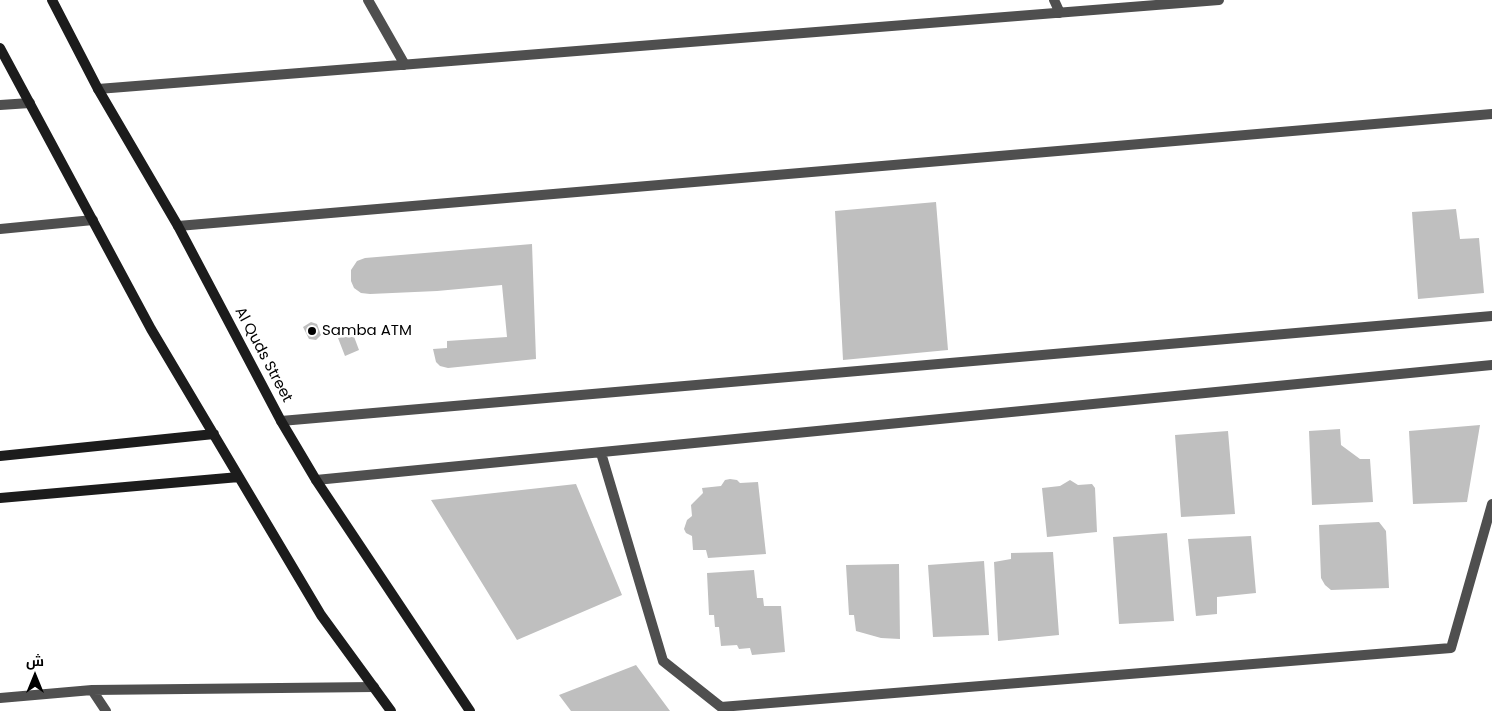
<!DOCTYPE html>
<html>
<head>
<meta charset="utf-8">
<style>
	body { margin:0 }
	#map { position:relative; width:1492px; height:711px; overflow:hidden; background:#fff; font-family:Poppins,Cairo,sans-serif }
	canvas { display:block }
	.north { position:absolute; left:10px; top:651px; width:50px; height:50px; -webkit-text-stroke:4px #fff; paint-order:stroke; rotate:0deg; font-size:14px; font-weight:700; line-height:20px; text-align:center; color:#000 }
	.north::after { content:''; display:block; margin:auto; width:18px; height:22px; background:#000; clip-path:polygon(50% 0,100% 100%,50% 72%,0 100%) }
</style>
</head>
<body>
<div id="map">
<canvas width="1492" height="711"></canvas>
<div class="north">ش</div>
</div>
<script>
const ctx = document.querySelector('canvas').getContext('2d');
ctx.lineJoin = 'round';
function fillPath(path, color) { ctx.fillStyle = color; ctx.fill(path, 'evenodd'); }
const poly = rows => new Path2D(rows.map(r => 'M' + r).join(''));
function stroke(path, color, width, dash) { ctx.strokeStyle = color; ctx.lineWidth = width; ctx.lineCap = dash ? 'butt' : 'round'; ctx.setLineDash(dash || []); ctx.stroke(path); }
function drawText(font, color, halo, rows, align = 'center') {
  ctx.font = font + ' Poppins,sans-serif'; ctx.lineWidth = 5; ctx.setLineDash([]); ctx.textBaseline = 'middle'; ctx.strokeStyle = halo; ctx.fillStyle = color; for (const [text, x, y, turn = 0] of rows) {
    ctx.save(); ctx.translate(x, y); ctx.rotate((+turn || 0) * Math.PI / 180); ctx.textAlign = isNaN(turn) ? turn : align; if (halo) ctx.strokeText(text, 0, 0); ctx.fillText(text, 0, 0); ctx.restore();
  }
}
fillPath(poly([
	[936,202,948,350,843,360,835,211],
	[1456,209,1460,239,1479,238,1484,293,1418,299,1412,212],
	[532,244,536,359,448,368,440,366,436,362,433,349,447,348,447,341,507,337,502,285,437,291,370,294,361,293,354,288,351,281,351,270,357,261,365,258],
	[311,322,317,324,321,335,316,340,309,339,303,327],
	[353,334,359,350,345,356,338,338],
	[1480,425,1467,502,1413,504,1409,431],
	[1340,429,1341,445,1360,459,1370,459,1373,502,1312,505,1309,431],
	[1228,431,1235,514,1181,517,1175,435],
	[730,479,737,480,740,483,758,482,766,554,708,558,706,550,693,550,692,536,686,533,684,529,687,520,692,516,691,505,703,493,702,488,721,486,725,480],
	[1070,480,1078,485,1092,484,1095,488,1097,532,1047,537,1042,488,1060,486],
	[576,484,622,595,517,640,431,500],
	[1379,522,1386,531,1389,588,1331,590,1325,585,1321,578,1319,525],
	[1167,533,1174,621,1119,624,1113,537],
	[1251,536,1256,593,1217,597,1217,614,1196,616,1188,539],
	[1053,552,1059,635,998,641,994,562,1011,559,1011,553],
	[984,561,989,635,933,637,928,565],
	[899,564,900,639,881,638,856,631,854,615,849,615,846,565],
	[754,570,757,598,763,598,764,606,781,606,785,652,752,655,750,648,739,649,737,645,721,646,719,627,715,627,714,615,709,615,707,573],
	[636,665,670,711,571,711,559,695]
]), '#bfbfbf');
stroke(poly([
	[368,0,405,65],
	[1054,0,1060,13],
	[98,89,1219,0],
	[0,105,30,103],
	[178,226,1492,114],
	[0,229,93,220],
	[281,421,1492,316],
	[601,453,663,661,721,707,1451,648,1492,504],
	[316,480,1492,365],
	[92,690,106,711],
	[0,698,92,690,374,687]
]), '#4f4f4f', 10);
stroke(poly([
	[52,0,98,89,178,226,281,421,316,480,470,711],
	[0,48,151,329,321,615,391,711],
	[0,456,214,434],
	[0,498,239,477]
]), '#1c1c1c', 10);
for (const [x, y, r, color] of [
	[312,331,5,"#000"]
]) { const dot = new Path2D(); dot.arc(x, y, r, 0, 2 * Math.PI); ctx.fillStyle = color; ctx.fill(dot); stroke(dot, '#fff', 2); }
drawText('15px', '#000', '#fff', [
	["Samba ATM",322,331]
], 'left');
drawText('15px', '#000', '#fff', [
	["Al Quds Street",263,355,62]
]);
</script>
</body>
</html>
